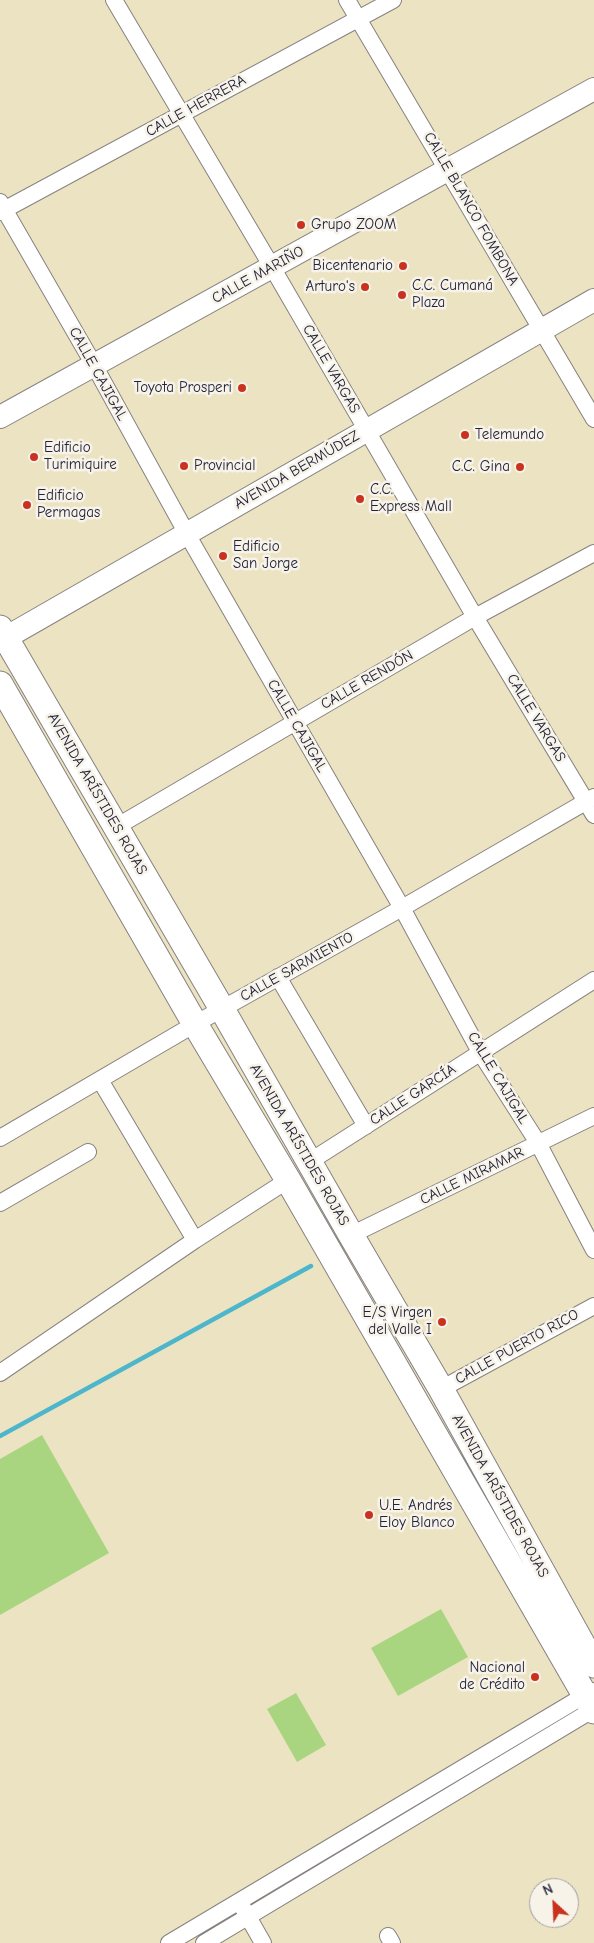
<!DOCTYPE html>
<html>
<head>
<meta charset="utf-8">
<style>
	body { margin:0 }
	#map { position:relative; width:594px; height:1943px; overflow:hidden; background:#ece3c3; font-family:"Comic Neue",sans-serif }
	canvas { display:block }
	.north { position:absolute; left:529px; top:1878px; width:50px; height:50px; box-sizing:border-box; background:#f7f3e8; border:1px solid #a29fa3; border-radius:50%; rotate:335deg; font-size:14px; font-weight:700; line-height:20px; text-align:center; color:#22223b }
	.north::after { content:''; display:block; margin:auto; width:18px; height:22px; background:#c8321e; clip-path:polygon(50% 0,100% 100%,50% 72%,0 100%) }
</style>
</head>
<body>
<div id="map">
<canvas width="594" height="1943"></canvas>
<div class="north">N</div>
</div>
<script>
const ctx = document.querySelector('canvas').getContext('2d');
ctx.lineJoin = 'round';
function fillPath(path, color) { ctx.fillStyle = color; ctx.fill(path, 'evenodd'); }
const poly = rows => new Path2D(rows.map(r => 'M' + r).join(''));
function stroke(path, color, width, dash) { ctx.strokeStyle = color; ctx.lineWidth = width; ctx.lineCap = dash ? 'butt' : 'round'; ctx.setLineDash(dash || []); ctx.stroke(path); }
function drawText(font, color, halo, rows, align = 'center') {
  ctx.font = font + ' "Comic Neue",sans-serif'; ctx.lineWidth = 5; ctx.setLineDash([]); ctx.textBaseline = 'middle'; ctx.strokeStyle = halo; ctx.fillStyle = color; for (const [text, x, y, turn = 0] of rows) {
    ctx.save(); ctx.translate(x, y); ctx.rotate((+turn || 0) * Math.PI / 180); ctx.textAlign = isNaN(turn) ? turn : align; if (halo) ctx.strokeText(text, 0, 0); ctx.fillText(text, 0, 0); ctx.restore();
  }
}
fillPath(poly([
	[42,1435,109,1553,0,1615,0,1459],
	[441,1609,468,1657,398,1696,371,1648],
	[296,1693,326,1745,297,1762,267,1709]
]), '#aad580');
stroke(poly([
	[0,1436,311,1266]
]), '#4db6cb', 4.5);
const street = poly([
	[114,0,272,267,475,617,594,815],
	[347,0,594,419],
	[0,202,94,365,187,534,402,908,480,1052,538,1143,594,1250],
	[0,212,393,0],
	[116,827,475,617,594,553],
	[278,977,366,1126],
	[100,1080,195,1240],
	[0,1138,195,1024,402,908,594,797],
	[309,1162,594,980],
	[0,1203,88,1152],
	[351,1235,594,1116],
	[0,1373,195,1240,288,1180],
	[441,1389,594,1306],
	[243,1908,263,1943],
	[388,1936,392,1943],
	[169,1943,592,1691],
	[204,1943,594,1709]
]);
const secondary = poly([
	[0,417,594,89],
	[0,641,594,300]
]);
const primary = poly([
	[0,628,222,1009,351,1235,441,1389,594,1665],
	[0,684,195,1024,288,1180,594,1711]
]);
stroke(street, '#87827f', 18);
stroke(secondary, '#87827f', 24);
stroke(primary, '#87827f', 27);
stroke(street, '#fff', 16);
stroke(secondary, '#fff', 22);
stroke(primary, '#fff', 25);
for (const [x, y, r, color] of [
	[301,225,5,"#c8321e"],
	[403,266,5,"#c8321e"],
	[365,287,5,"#c8321e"],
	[402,295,5,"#c8321e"],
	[242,388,5,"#c8321e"],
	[465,435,5,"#c8321e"],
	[34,457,5,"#c8321e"],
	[184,466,5,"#c8321e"],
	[520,467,5,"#c8321e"],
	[360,499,5,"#c8321e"],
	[27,505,5,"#c8321e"],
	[223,556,5,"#c8321e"],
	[442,1322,5,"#c8321e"],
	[369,1515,5,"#c8321e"],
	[535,1677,5,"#c8321e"]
]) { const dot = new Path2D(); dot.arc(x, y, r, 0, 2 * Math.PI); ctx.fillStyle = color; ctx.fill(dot); stroke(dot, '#f7f3e8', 2); }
drawText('15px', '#22223b', '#f7f3e8', [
	["CALLE HERRERA",196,106,-29],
	["CALLE BLANCO FOMBONA",471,209,60],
	["CALLE MARIÑO",258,275,-29],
	["CALLE VARGAS",331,369,60],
	["CALLE CAJIGAL",98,374,61],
	["AVENIDA BERMÚDEZ",297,470,-30],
	["CALLE RENDÓN",367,680,-30],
	["CALLE VARGAS",536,718,59],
	["CALLE CAJIGAL",297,726,60],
	["AVENIDA ARÍSTIDES ROJAS",97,794,60],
	["CALLE SARMIENTO",297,967,-29],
	["CALLE CAJIGAL",498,1078,59],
	["CALLE GARCÍA",413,1095,-33],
	["AVENIDA ARÍSTIDES ROJAS",299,1145,60],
	["CALLE MIRAMAR",472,1176,-26],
	["CALLE PUERTO RICO",517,1347,-29],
	["AVENIDA ARÍSTIDES ROJAS",500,1496,61]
]);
drawText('15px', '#22223b', '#f7f3e8', [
	["Grupo ZOOM",311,225],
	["Bicentenario",393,266,"right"],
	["C.C. Cumaná",412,286],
	["Plaza",412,303],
	["Arturo's",355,287,"right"],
	["Toyota Prosperi",232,388,"right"],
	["Telemundo",475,435],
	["Edificio",44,448],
	["Turimiquire",44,465],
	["Provincial",194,466],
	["C.C. Gina",510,467,"right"],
	["C.C.",370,490],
	["Express Mall",370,507],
	["Edificio",37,496],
	["Permagas",37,513],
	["Edificio",233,547],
	["San Jorge",233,564],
	["E/S Virgen",432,1313,"right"],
	["del Valle I",432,1330,"right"],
	["U.E. Andrés",379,1506],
	["Eloy Blanco",379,1523],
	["Nacional",525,1668,"right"],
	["de Crédito",525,1685,"right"]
], 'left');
</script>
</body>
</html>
